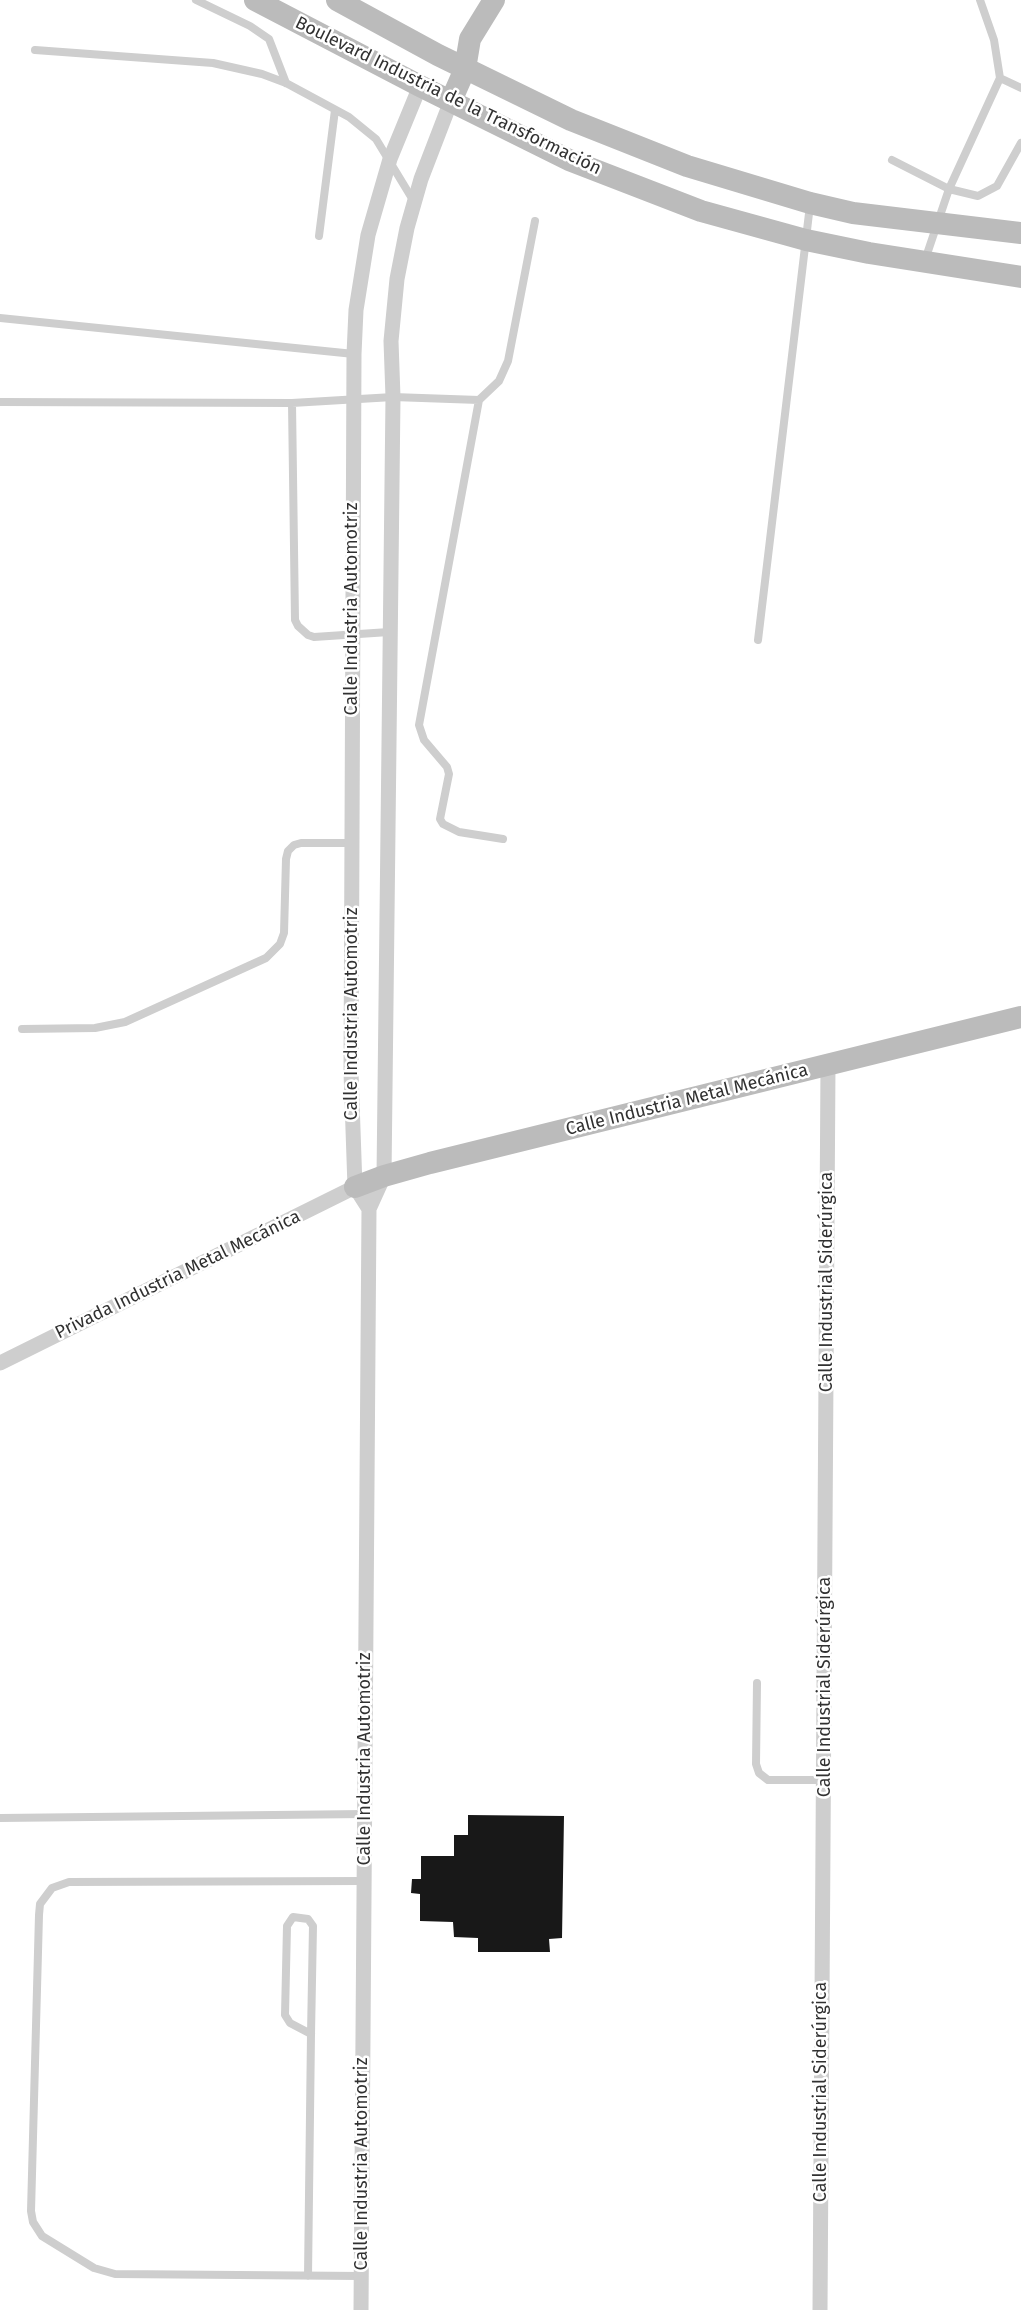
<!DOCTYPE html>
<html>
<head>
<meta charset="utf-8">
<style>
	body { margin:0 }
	canvas { display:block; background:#fff }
</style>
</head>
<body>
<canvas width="1021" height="2310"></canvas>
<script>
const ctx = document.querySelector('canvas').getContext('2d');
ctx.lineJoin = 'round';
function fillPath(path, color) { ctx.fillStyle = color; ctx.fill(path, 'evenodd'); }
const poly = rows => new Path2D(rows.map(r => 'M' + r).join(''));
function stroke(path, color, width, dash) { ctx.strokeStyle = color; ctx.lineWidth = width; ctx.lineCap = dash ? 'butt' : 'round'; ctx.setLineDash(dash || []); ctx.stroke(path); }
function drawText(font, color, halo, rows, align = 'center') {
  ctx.font = font + ' "Fira Sans",sans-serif'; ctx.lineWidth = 5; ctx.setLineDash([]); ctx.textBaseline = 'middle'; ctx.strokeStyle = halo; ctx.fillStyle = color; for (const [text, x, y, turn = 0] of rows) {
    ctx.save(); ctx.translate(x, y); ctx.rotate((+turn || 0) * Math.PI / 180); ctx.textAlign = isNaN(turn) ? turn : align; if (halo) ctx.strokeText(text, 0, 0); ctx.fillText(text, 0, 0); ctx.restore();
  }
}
fillPath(poly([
	[468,1815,564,1816,562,1938,549,1939,550,1952,478,1952,478,1938,454,1937,453,1922,420,1921,420,1894,411,1893,412,1879,421,1879,421,1856,454,1856,454,1835,468,1835]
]), '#181818');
stroke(poly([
	[196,0,250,26,269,39,286,83],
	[35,50,213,63,262,74,286,83,349,117,376,139,413,200],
	[1000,78,1021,88],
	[892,160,949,189,978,196,997,186,1021,143],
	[319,236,335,110],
	[925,260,949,189,1000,78,994,40,980,0],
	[0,318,354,354],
	[479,400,419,725,424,740,447,767,449,774,440,819,443,824,459,832,503,839],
	[0,402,292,403,393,397,479,400,499,381,508,361,535,221],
	[292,403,295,620,298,626,308,635,314,637,389,632],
	[758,640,810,205],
	[22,1029,95,1028,125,1022,266,958,280,944,284,933,286,859,288,851,294,845,301,843,352,843],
	[757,1683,756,1764,759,1773,768,1780,824,1780],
	[0,1818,365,1814],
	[308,2276,311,2034,313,1926,308,1919,293,1917,287,1926,285,2015,290,2023,311,2034],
	[361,2276,115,2274,94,2268,42,2236,33,2222,31,2211,39,1915,40,1904,52,1888,69,1882,364,1881]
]), '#cecece', 8);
stroke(poly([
	[369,1209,355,1187,351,1072,354,354,356,310,368,235,390,159,420,86],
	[0,1363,355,1187],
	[361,2310,369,1209,384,1176,393,397,391,341,397,279,407,228,421,179,451,101],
	[820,2310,828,1065]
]), '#cecece', 15);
stroke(poly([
	[255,0,420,86,569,160,701,211,806,240,869,253,1021,277],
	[337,0,438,55,571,120,687,166,810,203,853,213,1021,233],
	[451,101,465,69,470,39,494,0],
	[355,1187,384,1176,430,1163,1021,1017]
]), '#bbb', 22);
drawText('18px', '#313131', '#fff', [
	["Boulevard Industria de la Transformación",448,96,26],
	["Calle Industria Automotriz",352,609,-90],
	["Calle Industria Automotriz",352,1014,-90],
	["Calle Industria Metal Mecánica",687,1100,-14],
	["Privada Industria Metal Mecánica",178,1275,-26],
	["Calle Industrial Siderúrgica",827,1282,-90],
	["Calle Industrial Siderúrgica",825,1687,-90],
	["Calle Industria Automotriz",365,1759,-90],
	["Calle Industrial Siderúrgica",821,2092,-90],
	["Calle Industria Automotriz",362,2164,-90]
]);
</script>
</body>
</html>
